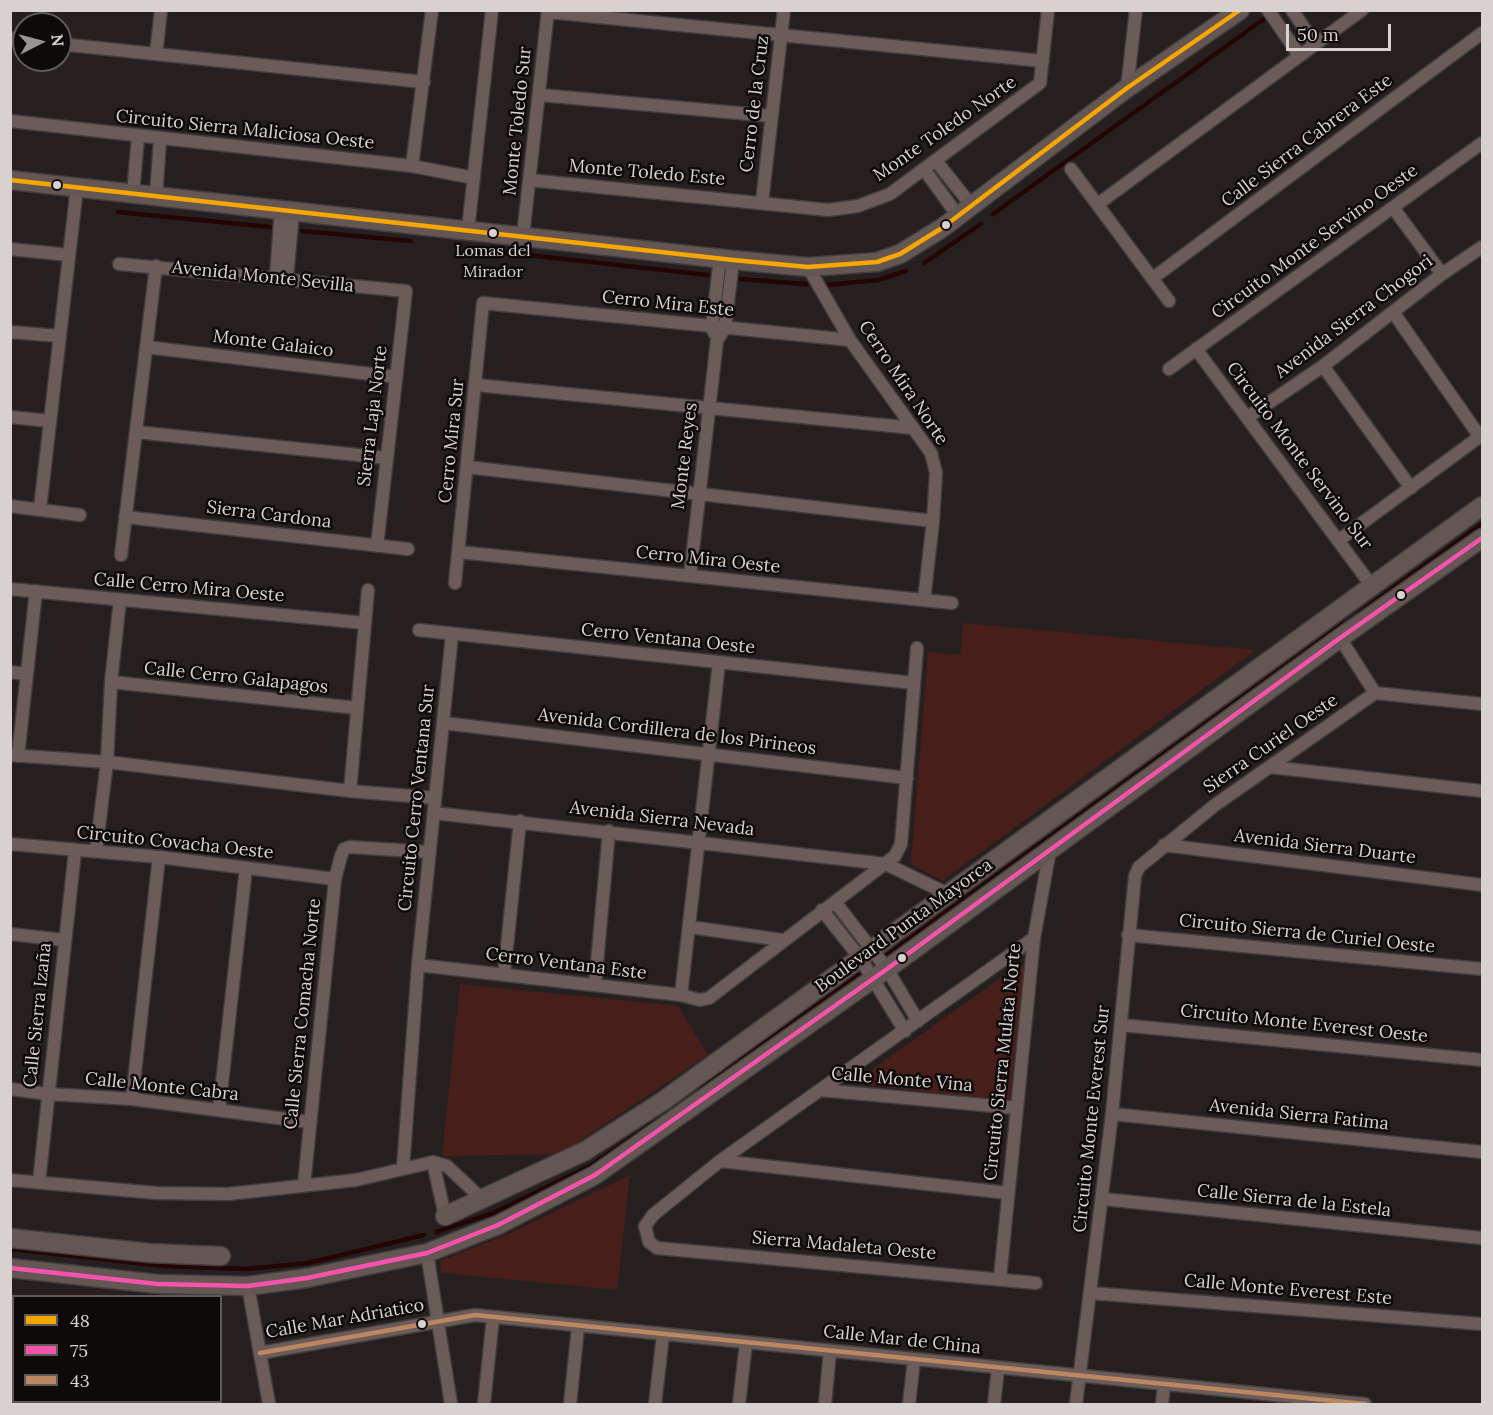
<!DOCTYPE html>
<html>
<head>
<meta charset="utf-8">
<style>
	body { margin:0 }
	#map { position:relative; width:1493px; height:1415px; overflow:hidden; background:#25201f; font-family:Lora,serif }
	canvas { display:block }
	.frame { position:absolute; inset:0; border:12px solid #d7d1d0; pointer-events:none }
	.legend { position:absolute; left:12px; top:1295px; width:210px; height:108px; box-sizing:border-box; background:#0e0a09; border:2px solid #5e5a59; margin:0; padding:8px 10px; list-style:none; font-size:18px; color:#d7d1d0 }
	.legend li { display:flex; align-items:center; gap:12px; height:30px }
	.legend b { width:30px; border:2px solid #5e5a59 }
	.north { position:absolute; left:12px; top:12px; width:60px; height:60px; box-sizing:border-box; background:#0e0a09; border:2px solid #5e5a59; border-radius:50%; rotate:84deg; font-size:16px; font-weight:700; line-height:24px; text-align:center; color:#d7d1d0 }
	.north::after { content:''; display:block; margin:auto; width:21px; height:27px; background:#999392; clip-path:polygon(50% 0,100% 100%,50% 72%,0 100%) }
	.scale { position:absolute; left:1286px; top:24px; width:105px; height:27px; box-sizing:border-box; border:3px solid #d7d1d0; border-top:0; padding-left:8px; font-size:18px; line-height:21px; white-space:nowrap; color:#d7d1d0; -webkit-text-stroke:4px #0e0a09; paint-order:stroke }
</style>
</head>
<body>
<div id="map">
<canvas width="1493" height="1415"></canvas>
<div class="frame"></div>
<ul class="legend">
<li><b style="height:8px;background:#f7a600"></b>48</li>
<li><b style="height:8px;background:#f653ac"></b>75</li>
<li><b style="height:8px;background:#bb8660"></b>43</li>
</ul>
<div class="north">N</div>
<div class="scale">50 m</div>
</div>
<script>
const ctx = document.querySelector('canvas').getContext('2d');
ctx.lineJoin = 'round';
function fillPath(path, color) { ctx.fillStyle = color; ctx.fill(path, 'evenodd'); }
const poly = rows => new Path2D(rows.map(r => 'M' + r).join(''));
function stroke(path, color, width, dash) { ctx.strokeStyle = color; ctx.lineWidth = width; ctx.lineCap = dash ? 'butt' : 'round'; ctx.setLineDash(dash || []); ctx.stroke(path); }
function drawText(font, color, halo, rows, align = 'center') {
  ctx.font = font + ' Lora,serif'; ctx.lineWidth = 5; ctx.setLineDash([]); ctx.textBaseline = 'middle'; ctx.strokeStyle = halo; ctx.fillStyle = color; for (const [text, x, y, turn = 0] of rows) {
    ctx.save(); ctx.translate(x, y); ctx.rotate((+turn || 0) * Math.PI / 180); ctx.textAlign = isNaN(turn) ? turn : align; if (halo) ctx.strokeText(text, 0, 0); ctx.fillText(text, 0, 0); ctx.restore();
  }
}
fillPath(poly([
	[963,623,1256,650,942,881,911,864,928,652,960,655],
	[1020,964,1024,966,1010,1100,865,1085,861,1083,863,1076],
	[460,984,678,1006,708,1055,560,1154,442,1156],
	[630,1175,617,1290,441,1273,440,1261,513,1232]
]), '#471e1a');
stroke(poly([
	[118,212,270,227],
	[993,214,1264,19],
	[302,231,411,241],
	[491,251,708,275],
	[924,263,981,224],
	[740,279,806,284],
	[827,285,878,280,906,271],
	[1359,613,1482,524],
	[883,958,1343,624],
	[701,1089,859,975],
	[436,1232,493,1213,590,1166,655,1122],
	[10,1249,164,1266,247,1269,308,1263,424,1235]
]), '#250404', 4.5);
const street = poly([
	[1268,10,1299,55],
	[1292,10,1315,44],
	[548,12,1043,61],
	[10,38,24,40],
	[60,44,424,82],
	[156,54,161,10],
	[1127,88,1136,10],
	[540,95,771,116],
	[10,121,412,166,474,178],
	[936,161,972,206],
	[412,166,432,10],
	[924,169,958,216],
	[1071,169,1169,301],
	[529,180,828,210,858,206,890,194,1040,83,1048,10],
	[133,193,138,137],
	[156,196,160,140],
	[762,202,784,10],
	[1098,204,1362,10],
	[1394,209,1442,274],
	[468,230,492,10],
	[523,236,548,10],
	[10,249,69,255],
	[119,264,406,291,377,546],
	[808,267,850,340,931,453,936,473,933,521,924,600],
	[276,277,281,209],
	[287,278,293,211],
	[1153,278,1482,33],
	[1393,312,1480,437],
	[10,332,60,336],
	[714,333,712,327,720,258],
	[146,347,396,377],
	[1196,349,1371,585],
	[1323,366,1411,488],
	[1169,369,1482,143],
	[476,385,913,428],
	[10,417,50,421],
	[1248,417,1323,366,1442,274,1482,247],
	[136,432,387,458],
	[467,467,933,521],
	[10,506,80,515],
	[40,509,77,187],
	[125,517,408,549],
	[1339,540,1482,435],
	[459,552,952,603],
	[121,555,156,266],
	[690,576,717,340,725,328,733,260],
	[455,583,483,303,850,340],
	[10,589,365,623],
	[419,630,914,683],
	[10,672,26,674],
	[111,682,357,708],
	[1375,693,1482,704],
	[443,723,907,778],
	[10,755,107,762,350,791,435,798],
	[18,756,36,591],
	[1270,767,1482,791],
	[350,791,368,590],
	[434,813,886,864,948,894],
	[10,844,159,857,335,879],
	[1164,845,1482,885],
	[96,851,107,762,111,682,120,600],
	[835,902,887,969,918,1021],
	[822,910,860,958,905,1031],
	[690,927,782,940],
	[10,934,64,940],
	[1128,935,1482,969],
	[1034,938,720,1161,653,1215,645,1226,649,1242,657,1248,1036,1283],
	[418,965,681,995,700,1000,709,998,895,856,901,844,917,648],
	[504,975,520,821],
	[595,985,609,831],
	[681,995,719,663],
	[1121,1025,1482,1060],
	[10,1089,48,1094,132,1099,309,1122],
	[820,1090,1016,1108],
	[132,1099,159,857],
	[219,1110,246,868],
	[1112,1114,1482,1152],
	[720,1161,1008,1193],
	[433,1162,445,1216],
	[403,1168,418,965,452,635],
	[10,1180,157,1193,228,1194,356,1180,433,1162,447,1166,482,1199],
	[39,1182,75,851],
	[304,1185,335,879,341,856,344,849,350,847,430,852],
	[1103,1199,1482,1238],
	[427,1253,451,1404],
	[1000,1278,1034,938,1050,850],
	[248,1286,269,1404],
	[1090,1293,1482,1324],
	[260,1353,475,1315,1365,1404],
	[10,1369,14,1368],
	[10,1395,12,1404],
	[96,1402,96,1404],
	[184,1402,184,1404],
	[484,1404,493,1317],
	[570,1404,578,1327],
	[655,1404,663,1335],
	[739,1404,746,1343],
	[825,1404,830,1351],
	[909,1404,914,1360],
	[994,1404,998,1368],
	[1076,1404,1112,1114,1135,876,1139,867,1215,805,1375,693,1340,638],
	[1162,1404,1164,1385]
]);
const secondary = poly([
	[10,180,733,260,808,267,877,262,900,254,942,228,1127,88,1240,10],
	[445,1216,585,1151,663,1101,1482,506],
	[10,1238,150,1253,221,1256],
	[10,1268,158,1284,248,1286,307,1278,427,1253,498,1225,595,1175,887,969,1340,638,1482,538]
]);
stroke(street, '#413d3c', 15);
stroke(secondary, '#413d3c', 21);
stroke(street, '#6b5c5a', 12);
stroke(secondary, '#645653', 18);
stroke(poly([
	[10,180,733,260,808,267,877,262,900,254,942,228,1127,88,1240,10]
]), '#f7a600', 4.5);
stroke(poly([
	[10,1268,158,1284,248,1286,307,1278,427,1253,498,1225,595,1175,887,969,1340,638,1482,538]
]), '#f653ac', 4.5);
stroke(poly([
	[260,1353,475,1315,1365,1404]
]), '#bb8660', 4.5);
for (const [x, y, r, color] of [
	[57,185,5,"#d7d1d0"],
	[946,225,5,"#d7d1d0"],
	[493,233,5,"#d7d1d0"],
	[1401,595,5,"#d7d1d0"],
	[902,958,5,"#d7d1d0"],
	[422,1324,5,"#d7d1d0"]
]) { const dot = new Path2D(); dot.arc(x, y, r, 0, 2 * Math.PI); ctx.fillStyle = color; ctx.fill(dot); stroke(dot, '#0e0a09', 2); }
drawText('16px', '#d7d1d0', '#0e0a09', [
	["Lomas del",493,251],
	["Mirador",493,272]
]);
drawText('18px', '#d7d1d0', '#0e0a09', [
	["Cerro de la Cruz",755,104,-83],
	["Monte Toledo Sur",518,121,-84],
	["Monte Toledo Norte",945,129,-35],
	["Circuito Sierra Maliciosa Oeste",245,130,6],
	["Calle Sierra Cabrera Este",1307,141,-37],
	["Monte Toledo Este",647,173,5],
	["Circuito Monte Servino Oeste",1315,242,-36],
	["Avenida Monte Sevilla",263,277,6],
	["Cerro Mira Este",668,304,6],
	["Avenida Sierra Chogori",1354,317,-37],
	["Monte Galaico",273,344,7],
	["Cerro Mira Norte",903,383,56],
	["Sierra Laja Norte",373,416,-83],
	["Cerro Mira Sur",452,441,-84],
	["Monte Reyes",685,456,-83],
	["Circuito Monte Servino Sur",1299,456,53],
	["Sierra Cardona",269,515,7],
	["Cerro Mira Oeste",708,560,6],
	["Calle Cerro Mira Oeste",189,588,5],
	["Cerro Ventana Oeste",668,639,6],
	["Calle Cerro Galapagos",236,678,6],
	["Avenida Cordillera de los Pirineos",677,732,7],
	["Sierra Curiel Oeste",1271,744,-35],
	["Circuito Cerro Ventana Sur",417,798,-84],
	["Avenida Sierra Nevada",662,819,7],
	["Circuito Covacha Oeste",175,843,6],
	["Avenida Sierra Duarte",1325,847,7],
	["Boulevard Punta Mayorca",904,926,-36],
	["Circuito Sierra de Curiel Oeste",1307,934,6],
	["Cerro Ventana Este",566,964,7],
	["Calle Sierra Comacha Norte",303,1014,-84],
	["Calle Sierra Izaña",38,1015,-84],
	["Circuito Monte Everest Oeste",1304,1024,6],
	["Circuito Sierra Mulata Norte",1003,1062,-84],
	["Calle Monte Vina",902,1080,5],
	["Calle Monte Cabra",162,1087,6],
	["Avenida Sierra Fatima",1299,1115,6],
	["Circuito Monte Everest Sur",1092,1119,-84],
	["Calle Sierra de la Estela",1294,1201,6],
	["Sierra Madaleta Oeste",844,1246,5],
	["Calle Monte Everest Este",1288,1290,5],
	["Calle Mar Adriatico",345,1319,-10],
	["Calle Mar de China",902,1340,6]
]);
</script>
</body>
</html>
